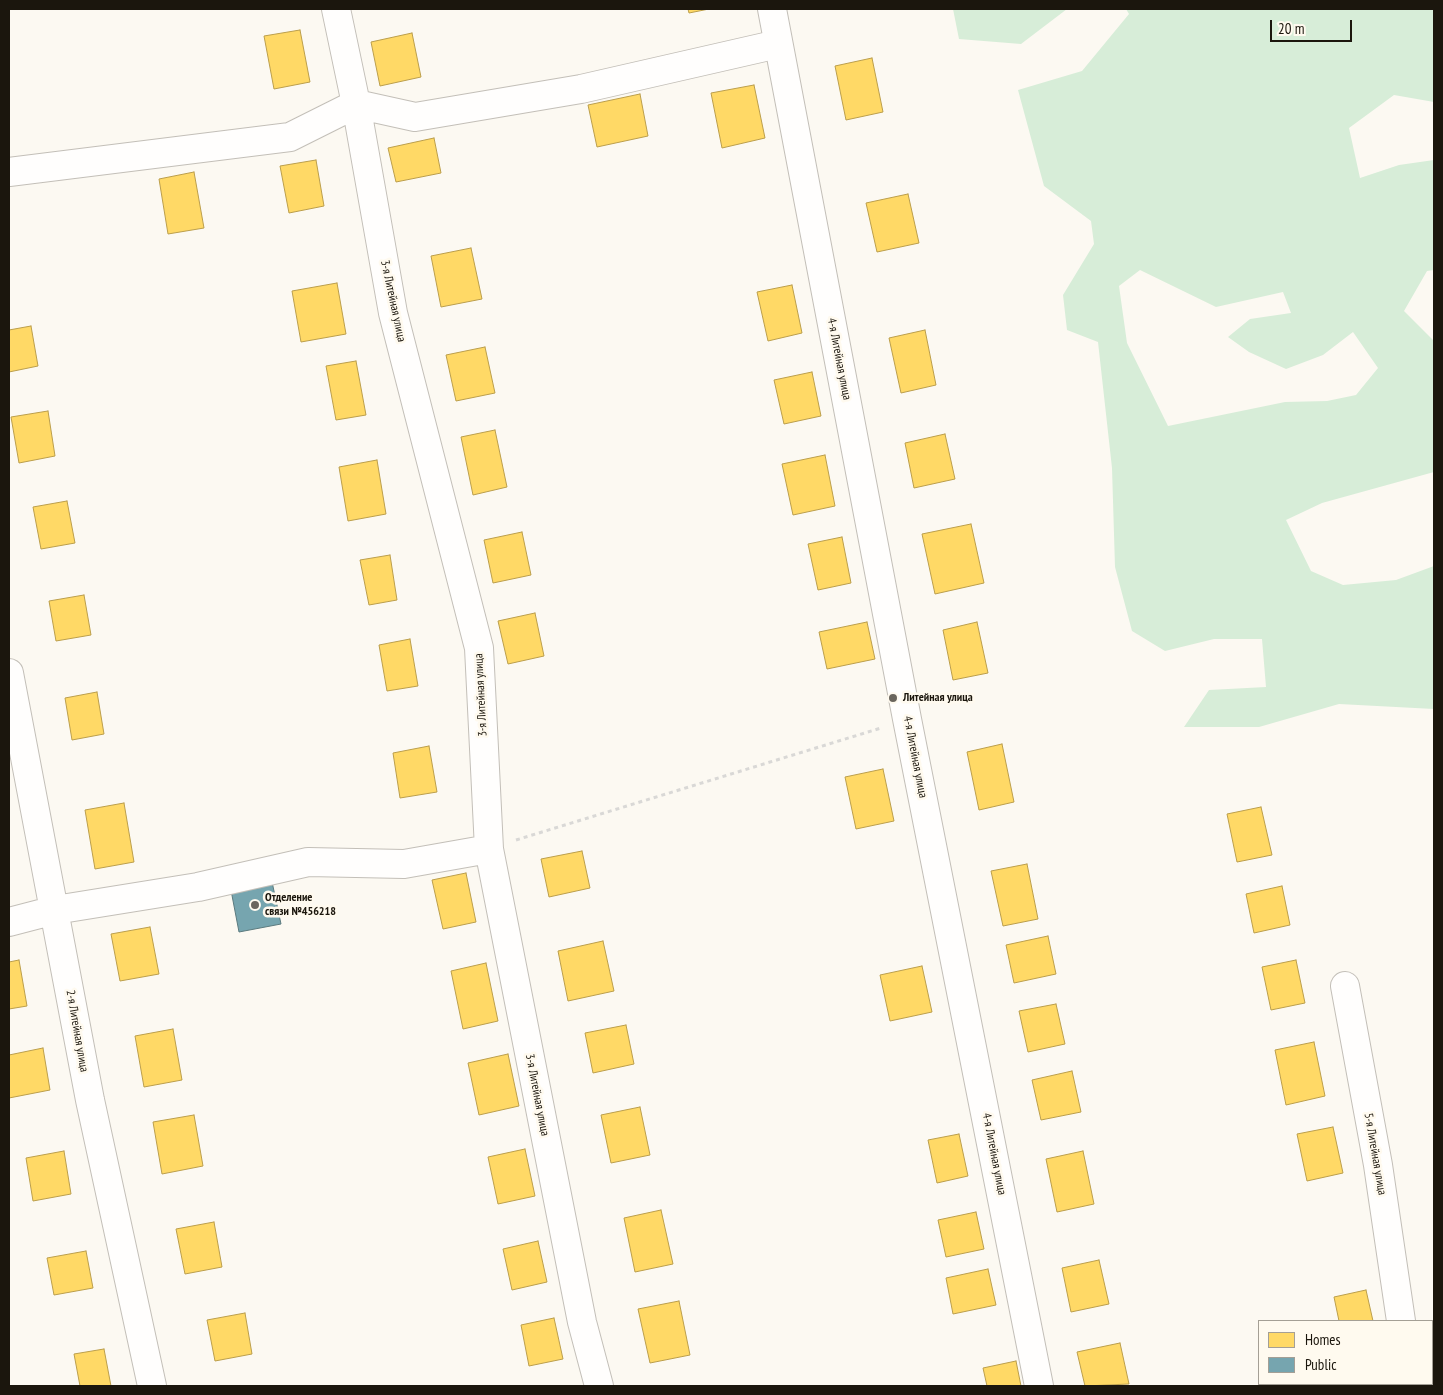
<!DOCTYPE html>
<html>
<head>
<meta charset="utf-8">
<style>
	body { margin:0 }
	#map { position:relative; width:1443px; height:1395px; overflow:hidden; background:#fcf9f2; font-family:"PT Sans Narrow",sans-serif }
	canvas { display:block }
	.frame { position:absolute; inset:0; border:10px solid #1b160d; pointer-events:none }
	.legend { position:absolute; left:1258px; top:1320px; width:175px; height:65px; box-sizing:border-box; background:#fffaef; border:1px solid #a49f95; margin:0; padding:6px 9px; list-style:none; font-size:15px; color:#1b160d }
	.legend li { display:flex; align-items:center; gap:10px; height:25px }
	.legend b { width:25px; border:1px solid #a49f95 }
	.scale { position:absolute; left:1270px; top:20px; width:82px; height:22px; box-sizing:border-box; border:2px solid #1b160d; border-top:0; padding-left:6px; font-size:15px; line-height:18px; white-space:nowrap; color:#1b160d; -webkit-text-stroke:4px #fffaef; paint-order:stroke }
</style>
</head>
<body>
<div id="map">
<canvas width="1443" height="1395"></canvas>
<div class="frame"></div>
<ul class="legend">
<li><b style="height:14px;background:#ffd966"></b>Homes</li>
<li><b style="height:14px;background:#76a5af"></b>Public</li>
</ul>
<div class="scale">20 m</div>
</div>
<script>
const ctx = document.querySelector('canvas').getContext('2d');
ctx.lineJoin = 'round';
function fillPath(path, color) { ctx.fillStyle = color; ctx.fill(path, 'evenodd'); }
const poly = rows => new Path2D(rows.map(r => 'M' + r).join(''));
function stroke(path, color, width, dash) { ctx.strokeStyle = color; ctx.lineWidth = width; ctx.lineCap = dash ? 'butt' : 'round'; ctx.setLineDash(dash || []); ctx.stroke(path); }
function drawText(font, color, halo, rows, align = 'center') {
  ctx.font = font + ' "PT Sans Narrow",sans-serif'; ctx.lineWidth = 5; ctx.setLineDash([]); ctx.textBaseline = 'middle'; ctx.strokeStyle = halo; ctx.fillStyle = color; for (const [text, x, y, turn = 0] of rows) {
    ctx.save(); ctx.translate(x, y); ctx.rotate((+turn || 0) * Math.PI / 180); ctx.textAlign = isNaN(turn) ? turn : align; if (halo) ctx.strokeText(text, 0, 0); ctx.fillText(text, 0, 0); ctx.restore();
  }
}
fillPath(poly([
	[953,9,1067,9,1021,44,959,39],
	[1126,9,1434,9,1434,102,1394,95,1349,128,1360,178,1399,165,1434,160,1434,270,1427,271,1404,311,1434,341,1434,472,1322,503,1286,520,1311,571,1343,585,1396,580,1434,566,1434,709,1339,704,1259,727,1184,727,1209,690,1266,687,1262,639,1214,639,1165,651,1132,631,1115,567,1112,468,1098,342,1067,330,1063,295,1094,244,1091,221,1044,186,1018,90,1082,71,1129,14],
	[1140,270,1216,307,1283,292,1291,313,1250,319,1228,337,1249,352,1286,369,1323,355,1353,332,1378,368,1356,395,1327,401,1285,402,1168,426,1127,343,1119,286]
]), '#d7edd8');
const homes = poly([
	[688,9,709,9,689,13,688,9],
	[300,30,310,82,274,89,264,36,300,30],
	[412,33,421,77,380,86,371,42,412,33],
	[872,58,883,112,846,120,835,66,872,58],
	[754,85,765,138,722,148,711,93,754,85],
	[640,94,648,136,597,147,588,105,640,94],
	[434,138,441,173,396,182,388,148,434,138],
	[316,160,324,206,289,213,280,166,316,160],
	[194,172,204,228,168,234,159,179,194,172],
	[908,194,919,243,877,252,866,203,908,194],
	[471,248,482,299,441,307,431,256,471,248],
	[337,283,346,334,301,342,292,291,337,283],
	[792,285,802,333,768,341,757,292,792,285],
	[31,326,38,366,9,372,9,330,31,326],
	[925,330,936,385,901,393,889,338,925,330],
	[485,347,495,393,456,401,446,355,485,347],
	[356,361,366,415,336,420,326,366,356,361],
	[812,372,821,416,784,424,774,380,812,372],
	[48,411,55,456,19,463,11,417,48,411],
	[495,430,507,487,473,495,461,437,495,430],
	[945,434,955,479,914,488,905,443,945,434],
	[825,455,835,506,793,515,782,464,825,455],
	[377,460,386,514,348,521,339,467,377,460],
	[67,501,75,543,41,549,33,507,67,501],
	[971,524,984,583,935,594,922,534,971,524],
	[522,532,531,575,493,583,484,540,522,532],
	[842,537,851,583,818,590,808,544,842,537],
	[390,555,397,600,369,605,360,560,390,555],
	[84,595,91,635,56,641,49,601,84,595],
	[535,613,544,656,508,664,498,621,535,613],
	[867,622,875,659,827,669,819,632,867,622],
	[977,622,988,673,953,680,943,630,977,622],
	[410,639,418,686,387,691,379,645,410,639],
	[97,692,104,734,72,740,65,698,97,692],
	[1002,744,1014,802,979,810,967,752,1002,744],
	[429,746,437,792,400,798,393,753,429,746],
	[883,769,894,821,856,829,845,777,883,769],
	[124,803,134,862,95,869,85,810,124,803],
	[1261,807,1272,855,1237,862,1227,814,1261,807],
	[582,851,590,888,549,897,541,859,582,851],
	[1027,864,1038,919,1003,926,991,871,1027,864],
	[466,873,476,922,443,929,432,880,466,873],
	[1282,886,1290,925,1254,933,1246,894,1282,886],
	[150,927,159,974,120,981,111,934,150,927],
	[1048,936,1056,974,1014,983,1006,945,1048,936],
	[603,941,614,991,568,1001,558,951,603,941],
	[19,960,27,1006,9,1009,9,962,19,960],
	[1296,960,1305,1003,1271,1010,1262,967,1296,960],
	[486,963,498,1021,463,1029,451,971,486,963],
	[922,966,932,1012,890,1021,880,975,922,966],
	[1056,1004,1065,1044,1028,1052,1019,1011,1056,1004],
	[626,1025,634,1064,593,1073,585,1033,626,1025],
	[173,1029,182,1080,144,1087,135,1036,173,1029],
	[1314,1042,1325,1096,1286,1105,1275,1050,1314,1042],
	[43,1048,50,1090,9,1098,9,1055,43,1048],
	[508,1054,519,1106,479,1115,468,1063,508,1054],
	[1072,1071,1081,1112,1041,1120,1032,1080,1072,1071],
	[640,1107,650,1155,611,1163,601,1115,640,1107],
	[194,1115,203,1166,162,1174,153,1122,194,1115],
	[1333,1127,1343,1173,1307,1181,1297,1134,1333,1127],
	[959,1134,968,1176,937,1183,928,1140,959,1134],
	[525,1149,535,1196,498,1204,488,1157,525,1149],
	[64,1151,71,1194,33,1201,26,1158,64,1151],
	[1083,1151,1094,1204,1057,1212,1046,1159,1083,1151],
	[661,1210,673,1264,635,1272,624,1218,661,1210],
	[976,1212,984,1249,946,1257,938,1220,976,1212],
	[214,1222,222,1267,185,1274,176,1229,214,1222],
	[538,1241,547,1282,512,1290,503,1249,538,1241],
	[86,1251,93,1288,54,1295,47,1258,86,1251],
	[1099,1260,1109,1304,1071,1312,1062,1268,1099,1260],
	[988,1269,996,1305,953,1314,946,1278,988,1269],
	[1366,1290,1373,1321,1339,1321,1334,1297,1366,1290],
	[679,1301,690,1355,650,1363,638,1309,679,1301],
	[245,1313,252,1354,215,1361,207,1320,245,1313],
	[554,1318,563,1359,529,1366,521,1325,554,1318],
	[1120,1343,1129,1384,1085,1386,1077,1352,1120,1343],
	[104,1349,111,1386,80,1386,74,1354,104,1349],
	[1016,1361,1021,1386,987,1386,983,1368,1016,1361]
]);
fillPath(homes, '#ffd966');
stroke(homes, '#bb9e4b', 1);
const public = poly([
	[271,877,281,924,239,932,230,885,271,877]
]);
fillPath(public, '#76a5af');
stroke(public, '#5b7a7e', 1);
const street = poly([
	[336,9,356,104,393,313,479,648,489,849,582,1322,599,1386],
	[9,172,290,137,356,104,415,117,581,89,778,44],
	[9,673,90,1100,152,1386],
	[9,922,55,910,198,887,308,862,404,864,489,849],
	[1345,986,1378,1165,1401,1321],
	[1412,1384,1413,1386],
	[1295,1386,1304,1384]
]);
const secondary = poly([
	[772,9,907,719,1039,1386]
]);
stroke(street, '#c3bfb8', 30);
stroke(secondary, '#c3bfb8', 30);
stroke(poly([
	[516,840,881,728],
	[1432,1350,1434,1350]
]), '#d9d8d6', 3, [4, 4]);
stroke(street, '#fffefd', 28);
stroke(secondary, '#fffefd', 28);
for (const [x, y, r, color] of [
	[893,698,5,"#6a655d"],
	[255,905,5,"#6a655d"]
]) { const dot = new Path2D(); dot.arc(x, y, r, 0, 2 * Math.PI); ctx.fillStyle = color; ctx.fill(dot); stroke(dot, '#fffaef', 2); }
drawText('12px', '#1b160d', '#fffaef', [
	["3-я Литейная улица",393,301,78],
	["4-я Литейная улица",839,359,79],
	["3-я Литейная улица",481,695,-93],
	["4-я Литейная улица",915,757,79],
	["2-я Литейная улица",77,1031,80],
	["3-я Литейная улица",537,1095,79],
	["4-я Литейная улица",994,1154,79],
	["5-я Литейная улица",1375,1154,80]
]);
drawText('bold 12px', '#1b160d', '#fffaef', [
	["Литейная улица",903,698],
	["Отделение",265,898],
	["связи №456218",265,912]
], 'left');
</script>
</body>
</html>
